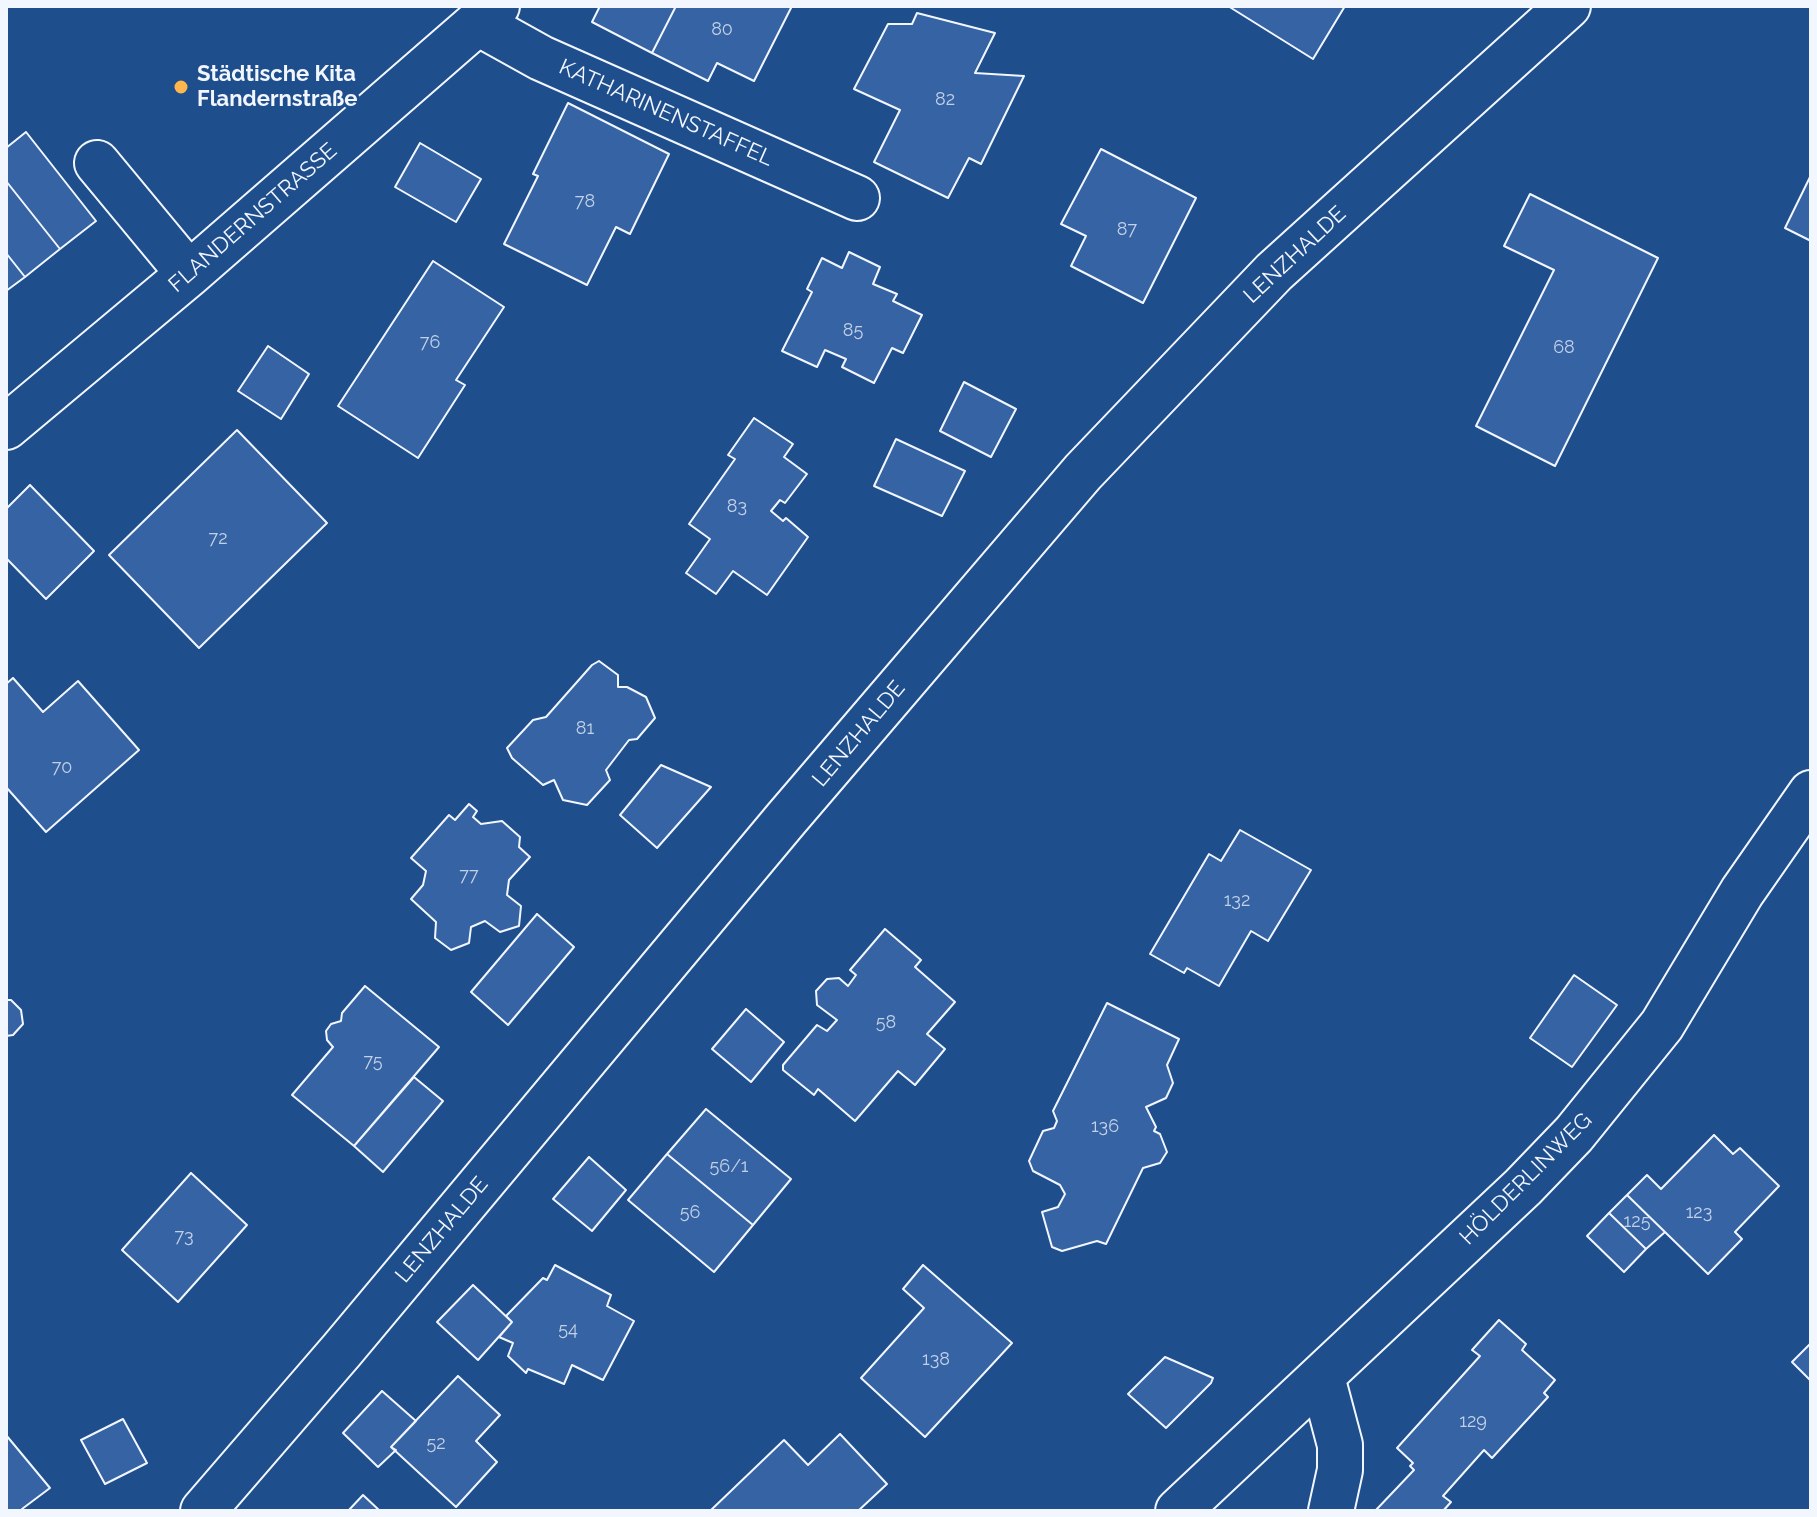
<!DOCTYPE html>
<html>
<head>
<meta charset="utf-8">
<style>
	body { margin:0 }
	#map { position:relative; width:1817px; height:1517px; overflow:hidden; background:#1f4e8c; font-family:Raleway,sans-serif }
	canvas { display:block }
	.frame { position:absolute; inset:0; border:8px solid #f2f6ff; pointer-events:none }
</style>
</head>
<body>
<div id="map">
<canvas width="1817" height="1517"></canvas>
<div class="frame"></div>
</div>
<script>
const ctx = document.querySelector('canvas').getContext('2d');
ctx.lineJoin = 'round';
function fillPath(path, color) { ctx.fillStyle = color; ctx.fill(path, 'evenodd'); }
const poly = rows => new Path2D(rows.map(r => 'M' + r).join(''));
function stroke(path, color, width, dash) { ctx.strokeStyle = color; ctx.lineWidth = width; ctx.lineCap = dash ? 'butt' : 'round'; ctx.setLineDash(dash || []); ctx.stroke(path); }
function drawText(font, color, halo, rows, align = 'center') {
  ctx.font = font + ' Raleway,sans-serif'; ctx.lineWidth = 6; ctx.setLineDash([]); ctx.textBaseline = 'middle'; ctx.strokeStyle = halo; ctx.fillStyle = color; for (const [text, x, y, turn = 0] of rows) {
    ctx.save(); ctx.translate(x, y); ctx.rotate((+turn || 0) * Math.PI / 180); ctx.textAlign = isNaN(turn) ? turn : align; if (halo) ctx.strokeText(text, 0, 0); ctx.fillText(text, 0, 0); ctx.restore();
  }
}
const building = poly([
	[600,6,676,6,652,53,592,22,600,6],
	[676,6,792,6,754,81,717,63,708,81,652,53,676,6],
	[1228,6,1345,6,1313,59,1228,6],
	[917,13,995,33,975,73,1024,76,981,164,969,158,948,198,874,162,900,110,854,89,888,24,912,24,917,13],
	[568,103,669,154,630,234,616,227,587,285,504,244,538,176,533,174,568,103],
	[26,132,96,221,60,249,6,181,6,148,26,132],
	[420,143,481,179,456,222,395,187,420,143],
	[1101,149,1196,198,1143,303,1071,266,1086,236,1061,224,1101,149],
	[1811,175,1811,241,1785,228,1811,175],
	[6,181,60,249,25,277,6,253,6,181],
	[1530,194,1658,258,1555,466,1476,426,1554,270,1504,246,1530,194],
	[849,252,880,267,873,284,897,294,893,301,922,315,903,353,892,348,874,383,842,367,846,359,825,350,817,367,782,351,812,292,807,289,822,258,842,268,849,252],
	[6,253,25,277,6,291,6,253],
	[433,261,504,307,456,380,465,385,418,458,338,406,433,261],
	[268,346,309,374,281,419,238,391,268,346],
	[964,382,1016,409,991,457,940,431,964,382],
	[754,418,793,444,784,457,807,474,785,503,780,500,771,511,783,521,786,518,808,537,767,595,733,571,716,594,686,573,710,539,689,524,735,459,728,455,754,418],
	[237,430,327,523,199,648,109,555,237,430],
	[896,439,965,471,942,516,874,486,896,439],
	[30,485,94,551,46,599,6,558,6,509,30,485],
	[599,661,618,675,618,687,627,687,646,697,655,718,637,739,629,740,606,770,610,780,587,805,563,800,554,780,543,785,512,758,507,748,533,720,546,717,592,665,599,661],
	[13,678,43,712,78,681,139,750,46,832,6,787,6,684,13,678],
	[661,765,711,787,657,848,620,815,661,765],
	[469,804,477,811,473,817,481,824,502,821,520,837,519,847,530,857,509,880,507,895,521,906,519,926,500,932,485,921,471,927,469,943,451,950,435,938,436,922,411,899,423,885,426,871,411,858,449,815,455,820,469,804],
	[1240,830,1311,870,1268,941,1251,931,1219,986,1187,968,1184,973,1150,954,1209,854,1221,861,1240,830],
	[537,914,574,947,508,1025,471,992,537,914],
	[885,929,921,960,915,967,955,1002,927,1034,945,1049,915,1085,898,1071,855,1121,818,1089,814,1095,783,1070,783,1065,817,1025,827,1031,837,1020,817,1005,816,991,827,979,839,978,848,986,856,975,850,970,885,929],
	[1574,975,1617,1005,1572,1067,1530,1038,1574,975],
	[365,986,439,1047,354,1146,292,1095,333,1047,327,1040,326,1031,331,1024,341,1021,342,1013,365,986],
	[6,1000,11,1000,21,1010,23,1024,13,1035,6,1036,6,1000],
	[1107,1003,1179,1039,1167,1065,1173,1083,1166,1098,1146,1107,1156,1127,1154,1131,1160,1134,1167,1152,1160,1163,1143,1168,1106,1244,1097,1241,1062,1251,1052,1247,1042,1212,1058,1207,1065,1194,1060,1185,1033,1171,1029,1161,1043,1131,1054,1128,1057,1121,1053,1111,1107,1003],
	[746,1009,784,1042,751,1082,712,1049,746,1009],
	[414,1077,443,1101,383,1172,354,1146,414,1077],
	[706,1109,791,1179,753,1225,667,1154,706,1109],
	[1714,1135,1733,1154,1740,1148,1779,1186,1735,1232,1742,1239,1708,1274,1627,1195,1647,1175,1661,1189,1714,1135],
	[667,1154,753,1225,714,1272,628,1200,667,1154],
	[589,1157,626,1190,592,1231,553,1199,589,1157],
	[191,1173,247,1225,178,1302,122,1250,191,1173],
	[1627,1195,1665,1232,1646,1249,1609,1213,1627,1195],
	[1609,1213,1646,1249,1624,1272,1587,1236,1609,1213],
	[555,1265,611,1295,607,1306,634,1321,603,1380,572,1365,564,1384,528,1369,526,1373,508,1356,513,1343,499,1337,512,1322,506,1316,543,1278,547,1280,555,1265],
	[923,1265,1012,1343,925,1437,861,1378,924,1308,903,1289,923,1265],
	[473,1285,512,1322,478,1360,437,1322,473,1285],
	[1499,1320,1526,1344,1522,1350,1555,1380,1544,1393,1548,1397,1492,1458,1484,1450,1443,1496,1451,1502,1443,1511,1375,1511,1414,1470,1410,1466,1413,1463,1397,1448,1480,1356,1472,1350,1499,1320],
	[1811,1343,1811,1381,1792,1362,1811,1343],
	[1165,1357,1213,1378,1211,1383,1166,1428,1128,1394,1165,1357],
	[458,1376,500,1415,476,1441,497,1462,456,1507,391,1447,458,1376],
	[382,1391,416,1421,391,1447,396,1450,378,1467,343,1433,382,1391],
	[123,1419,147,1463,105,1484,81,1440,123,1419],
	[840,1434,887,1484,858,1511,710,1511,784,1440,808,1465,840,1434],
	[6,1435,50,1488,22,1509,23,1511,6,1511,6,1435],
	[363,1495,380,1511,348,1511,363,1495]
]);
fillPath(building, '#3563a3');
stroke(building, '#f2f6ff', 2);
const minor = poly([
	[478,23,541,58,857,198],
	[97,163,189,274],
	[6,427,189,274,497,6],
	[1322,1377,1340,1445,1340,1470,1331,1511],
	[203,1511,342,1350,786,819,1083,472,1274,272,1568,6],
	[1178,1511,1523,1187,1574,1134,1662,1025,1742,892,1811,793]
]);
stroke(minor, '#f2f6ff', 48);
stroke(minor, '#1f4e8c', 44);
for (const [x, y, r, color] of [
	[181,87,8,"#ffb74d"]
]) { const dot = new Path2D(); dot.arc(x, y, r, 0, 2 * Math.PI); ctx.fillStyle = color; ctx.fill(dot); stroke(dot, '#1f4e8c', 3); }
drawText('18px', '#c3d1e8', null, [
	["80",722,30],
	["82",945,100],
	["78",585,202],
	["87",1127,230],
	["85",853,331],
	["76",430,343],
	["68",1564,348],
	["83",737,507],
	["72",218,539],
	["81",585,729],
	["70",62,768],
	["77",469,876],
	["132",1237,901],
	["58",886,1023],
	["75",373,1062],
	["136",1105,1127],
	["56/1",729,1167],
	["56",690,1213],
	["123",1699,1213],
	["125",1637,1222],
	["73",184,1237],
	["54",568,1330],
	["138",936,1360],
	["129",1473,1422],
	["52",436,1444]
]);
drawText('bold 22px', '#f2f6ff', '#1f4e8c', [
	["Städtische Kita",197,74],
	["Flandernstraße",197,99]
], 'left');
drawText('22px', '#f2f6ff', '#1f4e8c', [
	["KATHARINENSTAFFEL",666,113,24],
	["FLANDERNSTRASSE",253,218,-41],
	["LENZHALDE",1295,255,-43],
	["LENZHALDE",859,734,-50],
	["HÖLDERLINWEG",1526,1179,-45],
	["LENZHALDE",442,1230,-50]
]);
</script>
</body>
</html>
